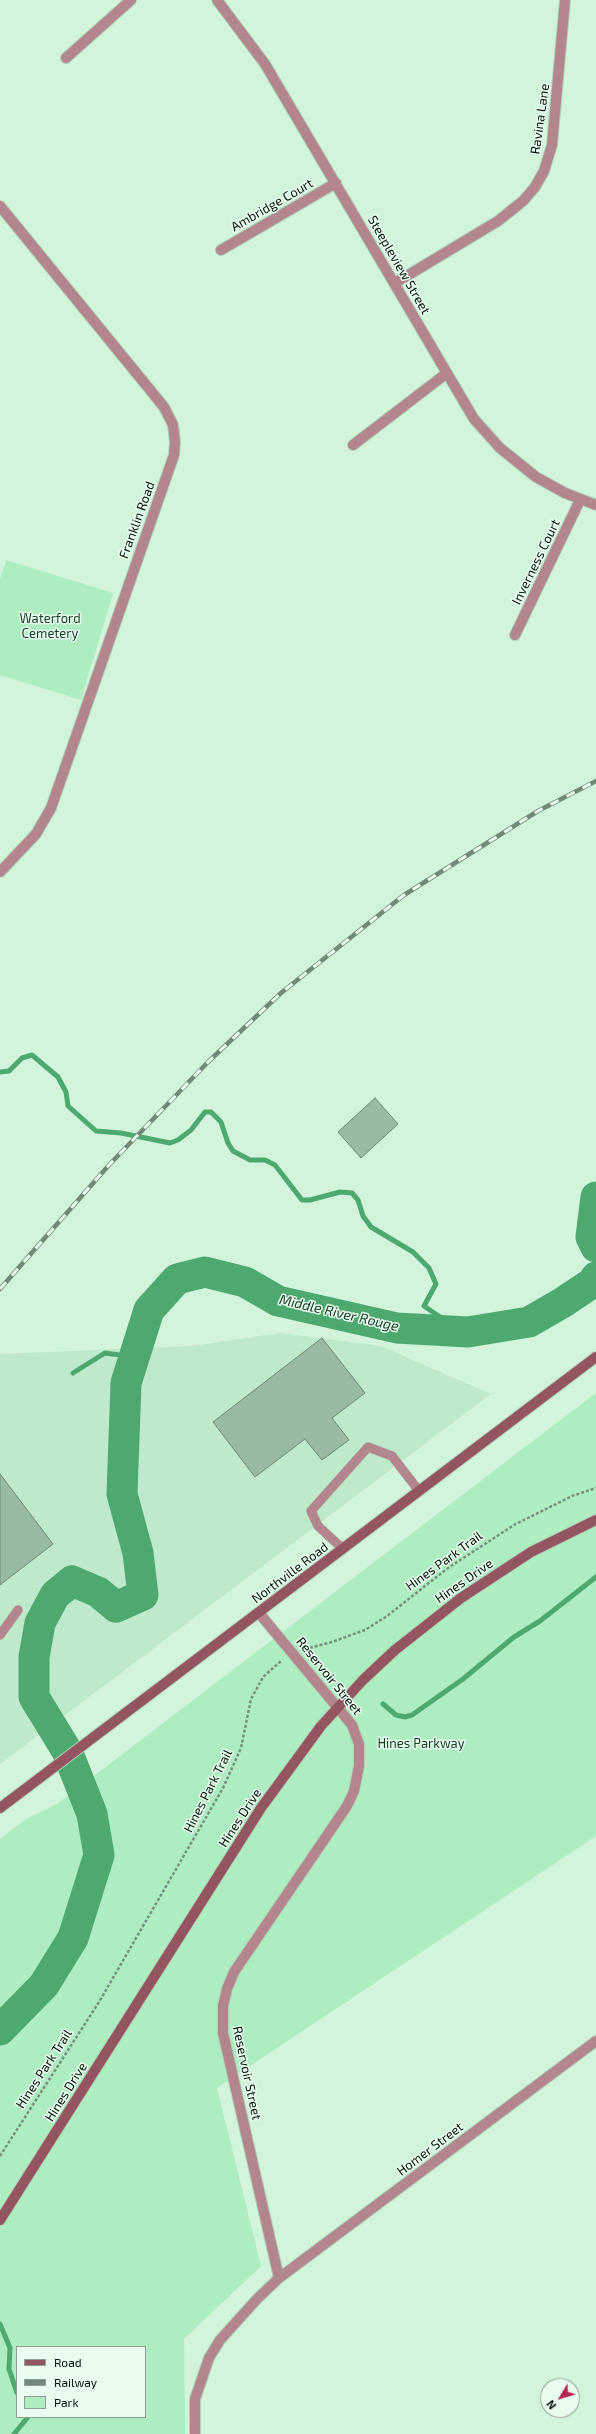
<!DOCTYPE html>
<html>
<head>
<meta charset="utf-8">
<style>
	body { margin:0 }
	#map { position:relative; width:596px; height:2434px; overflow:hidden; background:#d1f4db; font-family:"Exo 2",sans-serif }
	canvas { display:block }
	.legend { position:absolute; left:16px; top:2346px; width:130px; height:72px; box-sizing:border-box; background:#e8fdee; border:1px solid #8d9e92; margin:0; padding:5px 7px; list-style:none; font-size:12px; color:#051008 }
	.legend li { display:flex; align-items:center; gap:8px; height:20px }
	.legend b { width:20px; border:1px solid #8d9e92 }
	.north { position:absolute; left:540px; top:2378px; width:40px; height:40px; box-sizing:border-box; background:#e8fdee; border:1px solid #8d9e92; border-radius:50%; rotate:232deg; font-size:11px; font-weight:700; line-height:16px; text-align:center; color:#051008 }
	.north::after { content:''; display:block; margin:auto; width:14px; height:18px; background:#b52450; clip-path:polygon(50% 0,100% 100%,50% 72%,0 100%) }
</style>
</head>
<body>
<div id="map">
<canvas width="596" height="2434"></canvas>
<ul class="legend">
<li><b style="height:5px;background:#935660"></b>Road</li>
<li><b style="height:5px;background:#718978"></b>Railway</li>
<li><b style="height:11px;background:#adedc1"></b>Park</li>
</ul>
<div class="north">N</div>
</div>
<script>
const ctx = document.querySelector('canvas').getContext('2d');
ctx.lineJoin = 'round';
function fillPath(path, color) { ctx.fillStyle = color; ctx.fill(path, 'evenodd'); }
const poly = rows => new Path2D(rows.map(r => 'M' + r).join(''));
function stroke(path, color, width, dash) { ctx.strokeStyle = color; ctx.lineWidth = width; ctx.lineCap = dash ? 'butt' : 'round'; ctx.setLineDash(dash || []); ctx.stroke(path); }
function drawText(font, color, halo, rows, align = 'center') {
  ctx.font = font + ' "Exo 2",sans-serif'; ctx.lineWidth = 3; ctx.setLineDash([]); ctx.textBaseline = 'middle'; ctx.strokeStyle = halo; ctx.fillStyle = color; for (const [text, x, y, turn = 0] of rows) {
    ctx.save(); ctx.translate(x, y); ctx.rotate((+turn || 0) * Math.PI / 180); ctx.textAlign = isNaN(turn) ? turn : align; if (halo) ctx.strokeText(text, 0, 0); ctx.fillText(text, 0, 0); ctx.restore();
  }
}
fillPath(poly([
	[280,1333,381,1346,491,1394,0,1764,0,1354,192,1346]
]), '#bfe9cb');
fillPath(poly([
	[6,560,113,593,81,700,0,675,0,579],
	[596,1393,596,1836,217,2088,261,2266,184,2339,185,2434,0,2434,0,1839,26,1819,57,1804],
	[17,2347,145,2347,145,2417,17,2417]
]), '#adedc1');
stroke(poly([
	[0,1072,9,1071,22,1058,32,1055,58,1077,66,1092,68,1106,96,1131,121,1133,170,1143,178,1140,191,1130,205,1112,211,1112,221,1122,228,1143,233,1151,250,1160,265,1160,275,1165,302,1200,310,1200,340,1192,352,1193,358,1200,363,1216,371,1227,413,1252,429,1268,436,1284,424,1306,462,1332],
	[73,1373,105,1353,134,1357],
	[383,1704,396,1715,405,1717,412,1715,463,1679,514,1637,540,1621,596,1577],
	[0,2324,10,2348,9,2369,17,2393],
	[14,2434,28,2417]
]), '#4ea971', 5);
stroke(poly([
	[596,1197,591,1237,596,1247],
	[0,2030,44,1985,73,1938,99,1855,92,1814,67,1751,34,1697,34,1657,40,1623,55,1595,72,1581,98,1592,116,1607,143,1595,138,1553,122,1494,126,1383,149,1310,177,1279,205,1272,245,1282,278,1301,397,1328,468,1332,529,1322,562,1303,592,1283,596,1277]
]), '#4ea971', 31);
const building = poly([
	[375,1098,398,1124,361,1158,338,1132,375,1098],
	[322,1338,365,1393,332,1418,349,1440,322,1460,305,1439,255,1477,213,1422,322,1338],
	[0,1474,53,1544,0,1585,0,1474]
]);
fillPath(building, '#99baa3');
stroke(building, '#6a8a74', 1);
const lane = poly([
	[343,1549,318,1526,311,1511,368,1447,392,1456,419,1491],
	[0,1635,18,1610]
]);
const street = poly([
	[217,0,265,64,474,419,500,448,536,477,565,493,596,505],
	[66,58,131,0],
	[0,206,164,407,173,425,175,442,174,455,51,808,36,834,0,872],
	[221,250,336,183],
	[395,283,498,221,523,201,535,187,544,171,552,145,565,0],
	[353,445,447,373],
	[515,635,580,500],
	[259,1613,352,1725,359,1744,359,1766,354,1791,347,1806,234,1972,227,1989,223,2006,223,2033,279,2278],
	[195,2434,195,2399,209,2358,220,2340,257,2299,279,2278,596,2041]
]);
const secondary = poly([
	[0,1808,596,1357],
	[0,2220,261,1808,321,1726,363,1680,395,1650,461,1598,531,1552,596,1520]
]);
stroke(lane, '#b0d0b9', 10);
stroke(street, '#b0d0b9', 12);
stroke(secondary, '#b0d0b9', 12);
stroke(poly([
	[305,1649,332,1642,365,1630,387,1616,448,1568,514,1525,572,1496,596,1488],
	[0,2156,99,2002,223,1788,241,1748,251,1699,263,1677,281,1661]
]), '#78917f', 2.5, [3, 2]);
stroke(lane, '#b2868c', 9);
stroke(street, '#b2868c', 10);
stroke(secondary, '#935660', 10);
const rail = poly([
	[0,1289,109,1165,208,1062,281,993,404,895,538,811,596,781]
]);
stroke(rail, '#718978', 4.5);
stroke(rail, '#e8fdee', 3, [9]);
drawText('13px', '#051008', '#e8fdee', [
	["Ravina Lane",540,119,-82],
	["Ambridge Court",272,205,-30],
	["Steepleview Street",399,265,60],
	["Franklin Road",137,520,-70],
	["Inverness Court",536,562,-64],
	["Hines Park Trail",444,1561,-36],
	["Northville Road",290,1573,-37],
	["Hines Drive",464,1581,-35],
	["Reservoir Street",329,1676,51],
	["Hines Park Trail",208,1791,-63],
	["Hines Drive",240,1818,-57],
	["Hines Park Trail",44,2069,-57],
	["Reservoir Street",247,2073,78],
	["Hines Drive",66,2092,-58],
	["Homer Street",430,2149,-37]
]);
drawText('13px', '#163c25', '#e8fdee', [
	["Waterford",50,619],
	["Cemetery",50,634],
	["Hines Parkway",421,1744]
]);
drawText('italic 14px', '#1a4129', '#e8fdee', [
	["Middle River Rouge",339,1313,13]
]);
</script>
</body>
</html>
